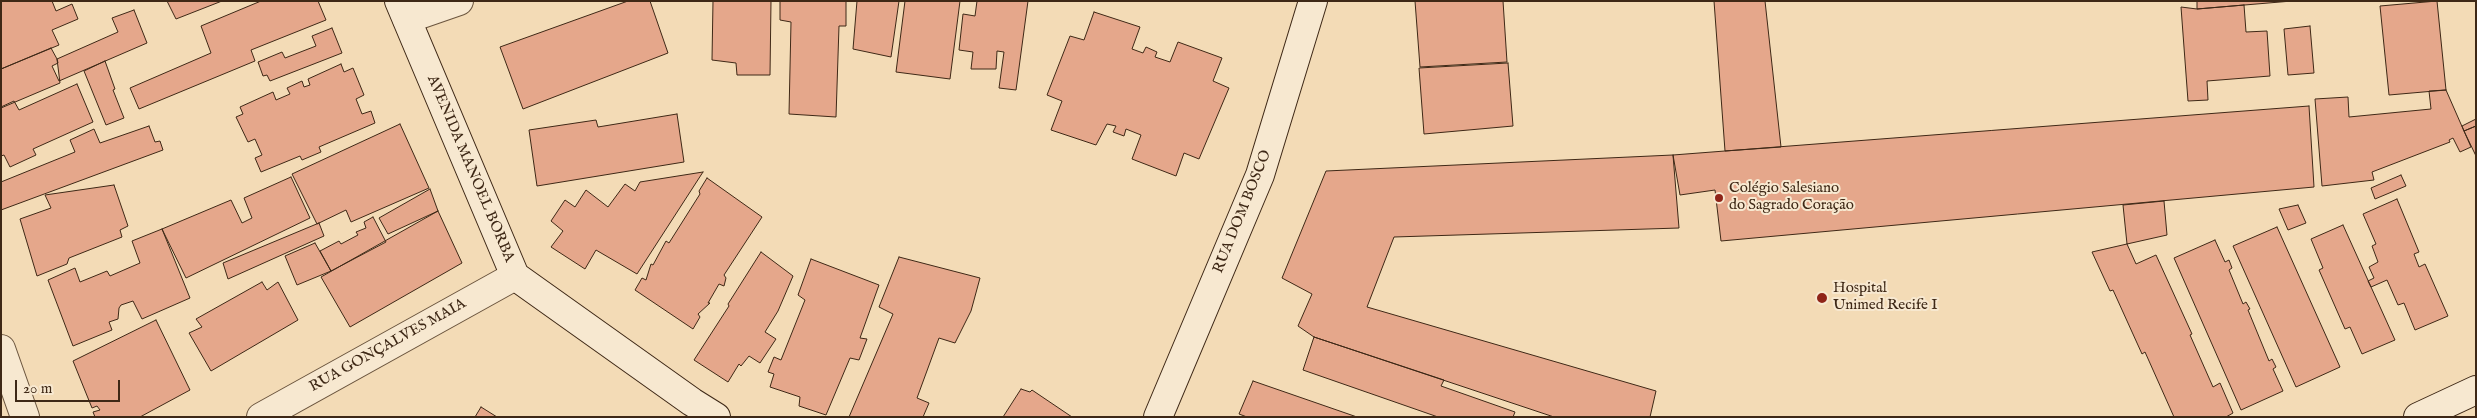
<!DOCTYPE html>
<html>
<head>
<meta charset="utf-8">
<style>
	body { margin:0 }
	#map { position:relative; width:2477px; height:418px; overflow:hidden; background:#f3dbb6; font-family:"IM FELL English",serif }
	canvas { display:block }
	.frame { position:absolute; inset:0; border:2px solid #3e2816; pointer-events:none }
	.scale { position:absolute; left:15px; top:380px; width:105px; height:22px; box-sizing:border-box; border:2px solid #3e2816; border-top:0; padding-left:6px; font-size:15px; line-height:18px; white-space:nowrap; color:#3e2816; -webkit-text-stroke:4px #f7e8d0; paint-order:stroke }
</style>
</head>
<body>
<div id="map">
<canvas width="2477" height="418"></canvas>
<div class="frame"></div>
<div class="scale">20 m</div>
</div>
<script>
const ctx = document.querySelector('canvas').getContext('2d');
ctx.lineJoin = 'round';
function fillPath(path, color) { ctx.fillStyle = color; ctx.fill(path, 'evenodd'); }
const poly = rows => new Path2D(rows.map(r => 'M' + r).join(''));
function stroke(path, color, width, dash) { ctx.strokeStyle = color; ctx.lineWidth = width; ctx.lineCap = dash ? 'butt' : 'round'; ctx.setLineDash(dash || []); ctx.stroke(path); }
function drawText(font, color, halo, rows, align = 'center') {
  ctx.font = font + ' "IM FELL English",serif'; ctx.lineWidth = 4; ctx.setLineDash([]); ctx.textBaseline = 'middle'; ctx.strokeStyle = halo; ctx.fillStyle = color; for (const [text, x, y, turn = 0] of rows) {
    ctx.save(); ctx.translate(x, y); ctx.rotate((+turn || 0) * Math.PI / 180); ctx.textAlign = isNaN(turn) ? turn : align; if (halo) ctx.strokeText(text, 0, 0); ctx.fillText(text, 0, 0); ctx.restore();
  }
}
const building = poly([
	[1,1,52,1,56,11,72,4,78,19,52,30,59,45,1,69,1,1],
	[167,1,222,1,176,19,167,1],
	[261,1,318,1,326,20,251,50,255,61,139,109,130,88,211,53,201,26,261,1],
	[628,1,650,1,668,53,523,109,500,47,628,1],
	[713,1,771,1,770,75,737,75,736,63,712,60,713,1],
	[780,1,846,1,846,26,839,26,836,117,789,114,791,22,780,20,780,1],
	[857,1,899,1,891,57,853,49,857,1],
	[905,1,960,1,950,79,896,72,905,1],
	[977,1,1028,1,1016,90,999,88,1004,52,997,51,996,69,971,69,973,52,959,50,963,14,975,16,977,1],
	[1415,1,1503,1,1507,62,1420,67,1415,1],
	[1714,1,1765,1,1781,147,1725,151,1714,1],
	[2197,1,2292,1,2197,9,2197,1],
	[2437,1,2446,90,2389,95,2380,6,2437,1],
	[2244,5,2246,32,2267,31,2270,76,2207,81,2208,100,2188,101,2181,7,2197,9,2244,5],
	[134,10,147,43,59,81,52,66,58,63,57,59,118,32,112,18,134,10],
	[1094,12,1140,27,1132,49,1143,53,1146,47,1157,52,1155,57,1170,62,1178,42,1222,58,1213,81,1229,88,1199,159,1184,153,1176,176,1132,159,1141,135,1126,129,1124,136,1113,132,1116,126,1107,124,1096,145,1051,130,1062,101,1047,95,1070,36,1084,40,1094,12],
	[2310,26,2314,73,2288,75,2284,29,2310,26],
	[332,28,342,53,270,81,267,75,263,76,258,62,282,52,285,58,316,46,312,36,332,28],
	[51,48,57,59,60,83,1,108,1,69,51,48],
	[105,61,115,89,113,90,124,118,106,125,84,71,105,61],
	[1508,63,1513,126,1424,134,1419,68,1508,63],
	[341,64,344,72,353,68,364,95,356,99,362,114,371,111,375,123,319,147,321,152,302,160,300,156,261,172,255,158,262,155,255,139,248,142,236,117,243,114,240,107,273,92,276,100,290,94,287,88,302,81,304,87,310,85,308,79,341,64],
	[77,84,93,122,33,149,36,155,10,167,4,155,1,156,1,107,14,101,19,110,77,84],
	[2446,90,2471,147,2460,152,2453,138,2449,140,2450,142,2372,172,2374,180,2322,186,2315,99,2348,97,2349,117,2431,109,2429,91,2446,90],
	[2309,106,2314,187,1721,241,1715,190,1680,195,1673,155,2309,106],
	[677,114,684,162,537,186,529,130,596,120,598,127,677,114],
	[2476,119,2476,126,2464,131,2462,126,2476,119],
	[400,124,429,188,351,222,346,210,317,224,292,174,400,124],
	[149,126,155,142,160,141,163,150,1,210,1,182,75,152,70,140,94,129,100,143,149,126],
	[2476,126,2476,156,2464,131,2476,126],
	[1673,155,1679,228,1394,237,1367,307,1656,391,1650,417,1554,417,1314,337,1298,326,1312,294,1282,278,1326,171,1673,155],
	[703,172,637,274,596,250,585,269,551,247,563,231,551,221,565,200,575,207,586,190,608,207,625,184,635,191,640,182,703,172],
	[2401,175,2406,186,2375,199,2371,188,2401,175],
	[291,177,310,218,186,278,162,229,231,200,242,223,252,218,244,198,291,177],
	[707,178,762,217,724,275,726,278,724,286,719,284,708,303,710,303,698,314,700,317,693,329,635,290,642,278,646,280,651,264,653,265,666,241,669,243,700,194,699,191,707,178],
	[114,185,128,226,120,230,122,237,69,258,67,264,37,276,20,219,51,208,45,195,114,185],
	[430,189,438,211,388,234,379,218,430,189],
	[2397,199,2419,252,2414,254,2419,267,2425,264,2448,316,2415,330,2404,303,2398,305,2387,280,2371,287,2368,281,2374,278,2369,267,2378,262,2372,246,2376,244,2363,214,2397,199],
	[2164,201,2167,235,2127,244,2123,205,2164,201],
	[2298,205,2306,223,2288,230,2279,209,2298,205],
	[438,211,462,263,350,327,321,277,438,211],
	[373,217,386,242,331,271,320,251,339,241,341,244,358,235,356,232,366,228,364,222,373,217],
	[319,223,324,236,228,279,223,263,319,223],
	[2343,225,2395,340,2362,354,2350,327,2345,329,2319,270,2323,268,2311,239,2343,225],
	[2277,227,2340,367,2296,387,2233,246,2277,227],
	[162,229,190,298,142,319,133,301,121,305,119,308,118,319,109,322,112,330,73,346,48,280,75,268,80,282,107,271,110,276,140,263,132,241,162,229],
	[2215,240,2225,262,2229,260,2232,268,2229,270,2243,304,2246,302,2250,309,2248,310,2269,361,2272,359,2276,367,2273,369,2283,391,2241,410,2174,258,2215,240],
	[315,243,331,271,297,285,285,256,315,243],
	[2127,244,2136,264,2156,255,2192,334,2190,335,2213,387,2220,383,2233,413,2226,417,2174,417,2145,352,2142,354,2113,290,2110,291,2092,252,2127,244],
	[761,252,793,276,778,311,765,332,776,339,760,363,749,356,741,366,739,364,728,382,694,360,729,306,728,304,761,252],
	[899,257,980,278,971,311,955,343,939,338,917,398,929,403,923,417,849,417,893,314,879,307,899,257],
	[811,259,879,285,860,338,867,339,859,360,850,358,826,415,799,406,800,397,770,387,774,374,768,372,774,357,781,360,805,300,798,295,811,259],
	[262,282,267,290,278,282,298,320,211,371,189,333,202,327,196,319,262,282],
	[156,320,190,390,140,417,95,417,93,412,100,410,97,406,92,408,73,361,156,320],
	[1314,337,1444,380,1441,386,1515,412,1513,417,1438,417,1303,370,1314,337],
	[1253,381,1357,417,1247,417,1239,414,1253,381],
	[1021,389,1030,392,1032,390,1072,417,999,417,1003,417,1021,389],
	[481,407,497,417,475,417,481,407]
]);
fillPath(building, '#e5a78b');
stroke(building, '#3e2816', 1);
const minor = poly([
	[407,19,459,1],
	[261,417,515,276]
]);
const tertiary = poly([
	[1,349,25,417]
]);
const secondary = poly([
	[399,1,515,276,692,402,716,417],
	[1158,417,1260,175,1313,1],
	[2418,417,2476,390]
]);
stroke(minor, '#6b553e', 30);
stroke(tertiary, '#6b553e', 30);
stroke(secondary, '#3e2816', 30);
stroke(minor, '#f7e8d0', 28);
stroke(tertiary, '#f7e8d0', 28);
stroke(secondary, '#f7e8d0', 28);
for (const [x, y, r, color] of [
	[1719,198,5,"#8f2418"],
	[1822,298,6,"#8f2418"]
]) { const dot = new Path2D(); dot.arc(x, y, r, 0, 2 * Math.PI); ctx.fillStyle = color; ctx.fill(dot); stroke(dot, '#f7e8d0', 2); }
drawText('15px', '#3e2816', '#f7e8d0', [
	["AVENIDA MANOEL BORBA",470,169,67],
	["RUA DOM BOSCO",1243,212,-68],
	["RUA GONÇALVES MAIA",388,346,-29]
]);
drawText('15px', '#3e2816', '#f7e8d0', [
	["Colégio Salesiano",1729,189],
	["do Sagrado Coração",1729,206],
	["Hospital",1833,289],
	["Unimed Recife I",1833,306]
], 'left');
</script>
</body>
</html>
